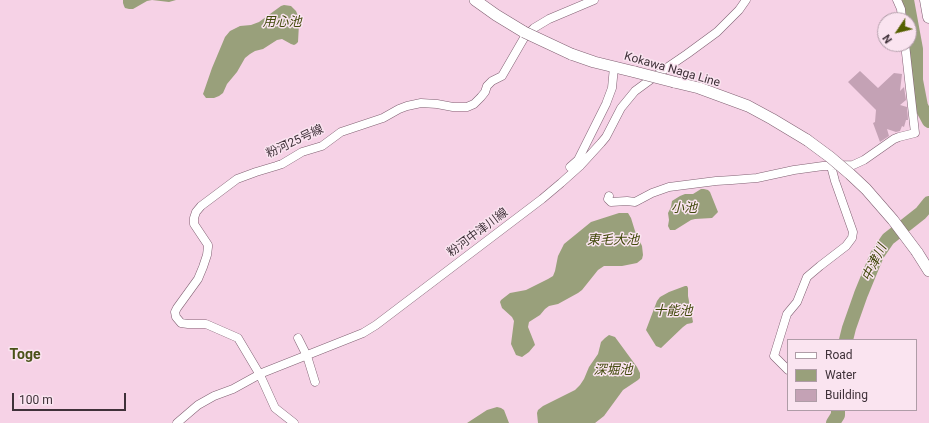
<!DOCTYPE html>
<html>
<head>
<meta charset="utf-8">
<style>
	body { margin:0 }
	#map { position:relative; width:929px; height:423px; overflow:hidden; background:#f6d2e6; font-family:Roboto,sans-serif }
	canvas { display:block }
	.legend { position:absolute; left:787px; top:339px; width:130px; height:72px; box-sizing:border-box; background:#fae4f0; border:1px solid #af9ca7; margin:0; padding:5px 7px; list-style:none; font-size:12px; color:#3f3139 }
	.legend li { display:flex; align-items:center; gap:8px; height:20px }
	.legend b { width:20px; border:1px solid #af9ca7 }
	.north { position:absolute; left:877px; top:12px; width:40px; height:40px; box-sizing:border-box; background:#fae4f0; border:1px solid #af9ca7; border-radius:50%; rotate:235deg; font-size:11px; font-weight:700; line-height:16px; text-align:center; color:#3f3139 }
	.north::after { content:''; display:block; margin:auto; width:14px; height:18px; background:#556000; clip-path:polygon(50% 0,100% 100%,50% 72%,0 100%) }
	.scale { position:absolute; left:12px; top:393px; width:114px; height:18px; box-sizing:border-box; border:2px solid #3f3139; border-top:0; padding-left:5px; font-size:12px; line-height:14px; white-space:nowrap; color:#3f3139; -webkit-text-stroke:3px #fae4f0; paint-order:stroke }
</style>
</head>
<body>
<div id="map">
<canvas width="929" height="423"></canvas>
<ul class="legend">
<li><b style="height:5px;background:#fff"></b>Road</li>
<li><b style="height:11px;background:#99a07b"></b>Water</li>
<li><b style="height:11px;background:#c4a2b5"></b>Building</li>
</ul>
<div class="north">N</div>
<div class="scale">100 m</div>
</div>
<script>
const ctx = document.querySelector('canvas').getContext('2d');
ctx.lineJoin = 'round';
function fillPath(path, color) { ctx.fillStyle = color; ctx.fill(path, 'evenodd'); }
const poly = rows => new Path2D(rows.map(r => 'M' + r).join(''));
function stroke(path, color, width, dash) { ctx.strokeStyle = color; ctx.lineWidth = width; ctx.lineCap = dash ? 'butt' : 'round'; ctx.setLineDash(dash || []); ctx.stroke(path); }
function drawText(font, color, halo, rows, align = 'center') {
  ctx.font = font + ' Roboto,"Noto Sans JP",sans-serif'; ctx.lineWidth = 3; ctx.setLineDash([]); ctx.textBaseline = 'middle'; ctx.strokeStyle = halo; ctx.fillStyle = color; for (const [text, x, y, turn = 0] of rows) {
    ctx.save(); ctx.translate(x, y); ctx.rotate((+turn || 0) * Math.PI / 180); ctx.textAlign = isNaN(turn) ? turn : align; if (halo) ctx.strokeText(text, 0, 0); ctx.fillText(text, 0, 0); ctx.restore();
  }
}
fillPath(poly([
	[123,0,176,0,169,2,152,0,147,1,133,9,129,9,125,8,124,6,123,3],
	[284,5,291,6,296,11,298,16,299,24,298,42,296,44,294,45,291,44,282,39,277,40,263,49,255,51,250,54,245,58,237,72,227,84,223,93,219,96,214,98,206,98,203,94,212,68,225,37,230,31,240,26,251,25,259,22,281,6],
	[701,189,704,189,708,190,710,192,718,212,712,218,695,219,691,220,675,230,670,230,668,226,669,220,668,213,671,207,672,201,680,196,685,194,693,194],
	[619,213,628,213,631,218,635,231,642,246,643,255,642,259,637,263,622,266,604,266,598,270,582,290,578,293,558,304,549,306,545,309,540,315,529,322,528,327,534,342,535,345,534,346,529,352,522,357,516,355,511,344,514,321,512,317,502,308,500,302,501,300,510,293,526,290,548,279,553,276,555,271,558,256,564,244,591,222],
	[685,286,687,286,688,288,688,296,693,322,692,323,687,324,683,327,661,348,656,346,646,330,657,301,660,297,669,292],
	[609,335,615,337,637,367,640,373,640,378,638,380,623,390,604,416,595,423,538,423,537,413,538,410,543,406,575,390,580,385,584,379,589,367,598,354,601,342,605,338],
	[497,407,501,408,504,410,509,423,467,423,487,410]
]), '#99a07b');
stroke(poly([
	[907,0,916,49,916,80,921,106,929,121],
	[846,340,849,328,861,294,877,255,888,239,921,213,929,203],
	[833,423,838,415,838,410]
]), '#99a07b', 14);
fillPath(poly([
	[860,71,878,88,894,73,902,74,900,91,904,87,906,100,900,105,907,107,908,120,906,120,904,127,902,126,900,131,896,132,887,129,889,136,880,142,873,123,875,122,876,110,848,82]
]), '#c4a2b5');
const street = poly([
	[897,0,901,9,902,20],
	[570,167,578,160,606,104,612,88,614,67],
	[609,196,608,199,611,202,627,201,635,202,652,193,669,187,716,181,732,180,757,178,794,170,823,166,853,165,864,160,894,139,899,137,915,133,905,44],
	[298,338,307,356,315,382],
	[788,370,774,356,787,314,797,302,807,277,820,266,846,246,852,238,853,232,835,181,831,166],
	[177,423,198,405,214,396,233,389,262,373,363,333,376,325,542,199,561,183,580,166,601,143,606,137,621,108,635,91,665,69,687,54,717,32,739,10,746,0],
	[294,423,275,408,260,375,238,338,206,324,188,324,181,323,176,317,175,312,177,308,198,279,203,267,207,255,208,247,208,245,194,224,194,218,196,212,201,206,237,179,256,172,276,166,282,164,302,152,322,146,341,132,383,118,399,109,407,106,421,103,437,104,453,107,467,107,474,104,481,97,485,92,487,86,492,81,502,76,524,38,534,28,549,19,594,0]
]);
const secondary = poly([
	[475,0,496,15,524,32],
	[571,54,594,62,635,72],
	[674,82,699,88,748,106,772,119,807,140],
	[917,252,929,271]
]);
const primary = poly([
	[926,0,929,17]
]);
stroke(street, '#816173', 9);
stroke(secondary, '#816173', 12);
stroke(primary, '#816173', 13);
stroke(street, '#fff', 8);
stroke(secondary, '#fff', 11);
stroke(primary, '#fff', 12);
const secondaryBridge = poly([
	[524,32,571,54],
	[635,72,674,82],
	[807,140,830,157,850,174,866,189,893,220,917,252]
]);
stroke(secondaryBridge, '#816173', 12, []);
stroke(secondaryBridge, '#fff', 11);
drawText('12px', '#3f3139', '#fae4f0', [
	["Kokawa Naga Line",672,70,16],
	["粉河25号線",295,142,-25],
	["粉河中津川線",478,233,-37]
]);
drawText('italic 13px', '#41490b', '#fae4f0', [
	["用心池",282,23],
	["小池",684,209],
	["東毛大池",613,241],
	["中津川",875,263,-64],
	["十能池",673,312],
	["深堀池",613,371]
]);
drawText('bold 14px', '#4a5218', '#fae4f0', [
	["Toge",25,355]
]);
</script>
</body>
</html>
